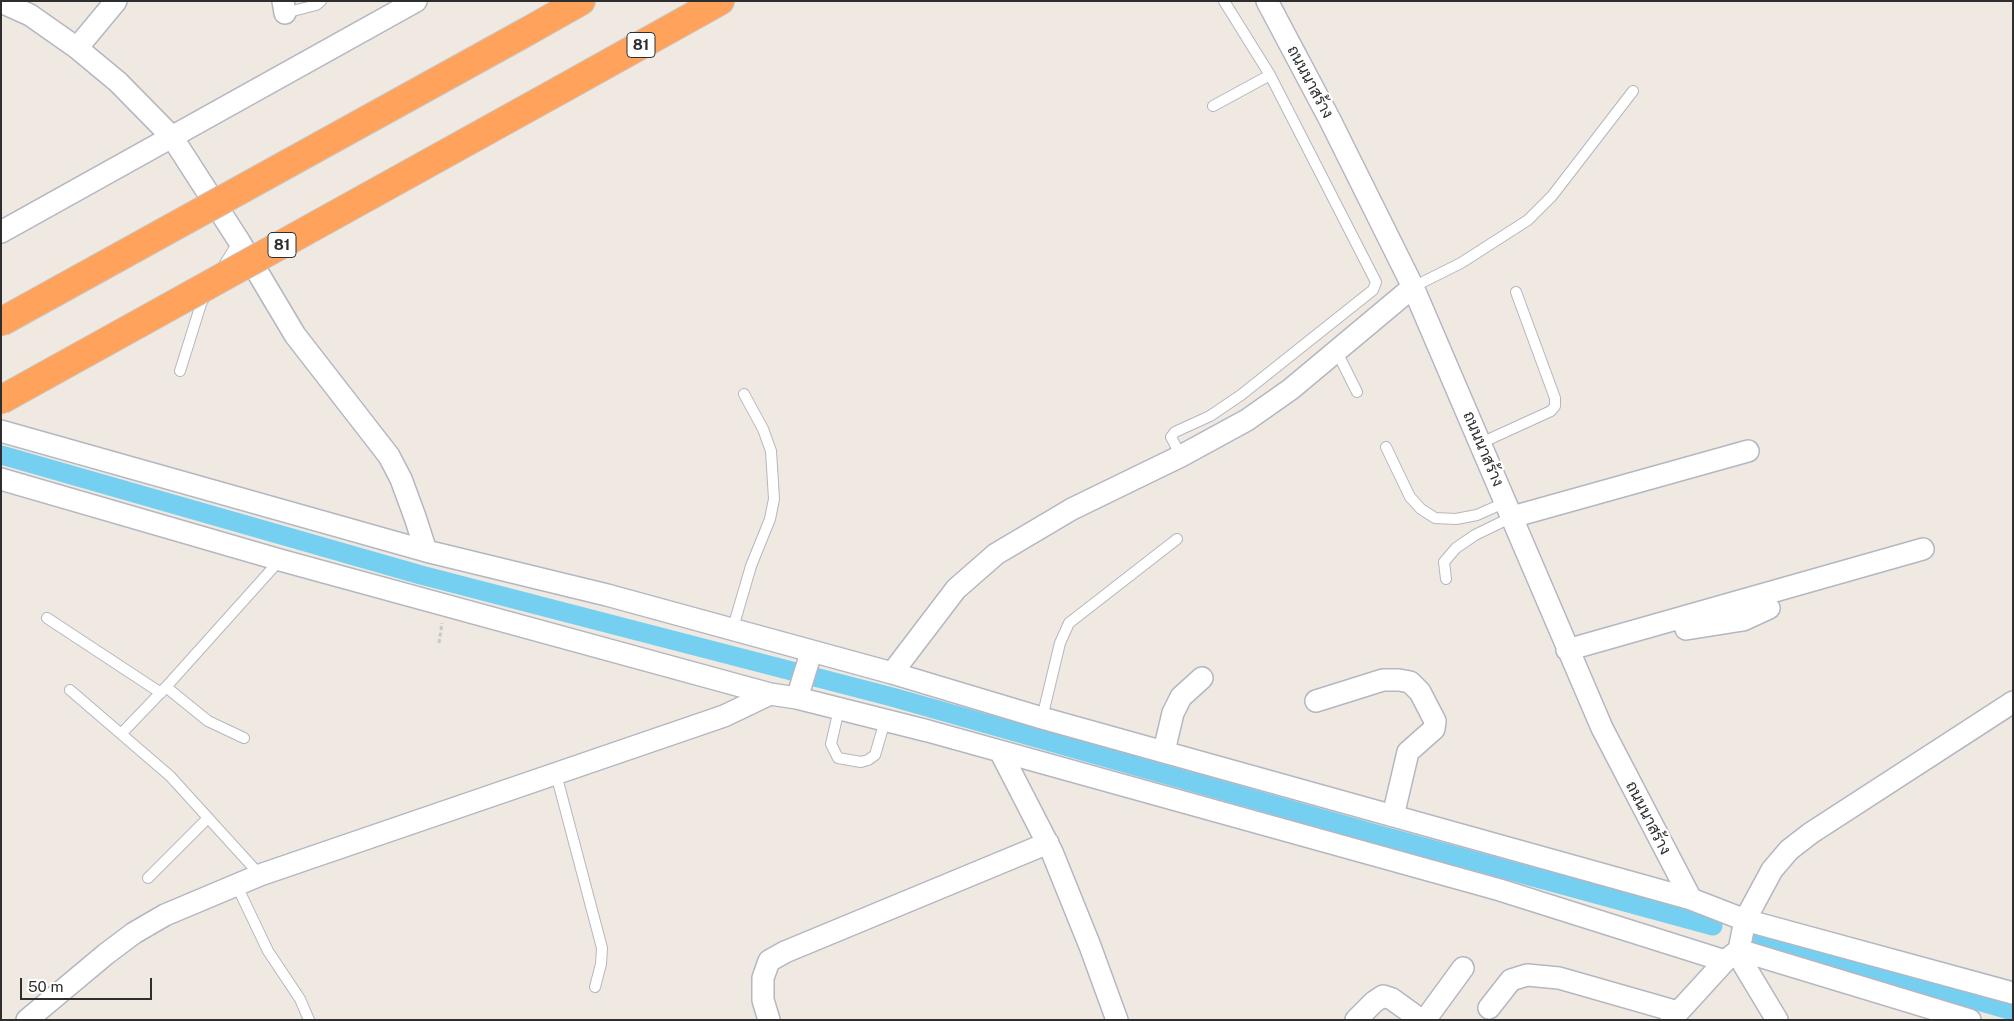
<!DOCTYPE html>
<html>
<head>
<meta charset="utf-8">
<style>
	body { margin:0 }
	#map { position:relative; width:2014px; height:1021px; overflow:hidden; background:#efe9e1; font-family:"Public Sans",sans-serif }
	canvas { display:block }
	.frame { position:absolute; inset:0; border:2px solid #2e2e2e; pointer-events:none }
	.scale { position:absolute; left:20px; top:978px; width:132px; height:22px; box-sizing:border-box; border:2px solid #2e2e2e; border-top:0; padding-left:6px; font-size:15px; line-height:18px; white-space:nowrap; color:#2e2e2e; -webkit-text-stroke:4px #fff; paint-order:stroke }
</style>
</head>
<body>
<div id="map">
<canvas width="2014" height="1021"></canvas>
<div class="frame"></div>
<div class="scale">50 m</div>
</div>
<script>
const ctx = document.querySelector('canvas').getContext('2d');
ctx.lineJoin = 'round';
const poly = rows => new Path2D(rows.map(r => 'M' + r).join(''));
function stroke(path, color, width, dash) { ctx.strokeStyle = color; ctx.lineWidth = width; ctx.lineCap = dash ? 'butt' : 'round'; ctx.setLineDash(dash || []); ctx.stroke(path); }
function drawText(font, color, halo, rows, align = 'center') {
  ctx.font = font + ' "Public Sans",Sarabun,sans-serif'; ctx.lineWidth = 4.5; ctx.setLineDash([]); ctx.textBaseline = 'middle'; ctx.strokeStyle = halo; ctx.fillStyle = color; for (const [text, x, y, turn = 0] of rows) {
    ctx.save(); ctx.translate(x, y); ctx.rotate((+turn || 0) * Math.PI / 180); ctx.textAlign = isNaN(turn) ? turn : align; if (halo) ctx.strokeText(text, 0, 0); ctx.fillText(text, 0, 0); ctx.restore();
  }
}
stroke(poly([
	[1,455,421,575,892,697,1383,836,1713,926],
	[1759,938,2013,1011]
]), '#75cff0', 19);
const lane = poly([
	[285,13,316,5,321,1],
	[1213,106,1270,75],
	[221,270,239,241],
	[1413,287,1461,263,1528,220,1552,196,1633,91],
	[1337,352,1357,392],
	[180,371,201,304,207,293],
	[1481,443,1551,411,1555,406,1555,398,1516,292],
	[1386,447,1410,497,1421,509,1435,518,1456,519,1477,515,1506,502],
	[1181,456,1171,437,1175,432,1210,416,1241,395,1373,290,1376,282,1270,75,1224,1],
	[1446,579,1444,562,1456,548,1475,535,1512,517],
	[47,618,161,693],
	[732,631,751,566,770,519,774,499,771,451,763,429,744,394],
	[166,687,208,721,244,738],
	[70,690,170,776,260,875],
	[839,709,831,744,838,758,861,762,868,760,875,755,885,721],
	[1042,718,1060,643,1069,623,1177,539],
	[121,734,166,687,280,560],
	[556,774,602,948,601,964,595,987],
	[148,878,208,818],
	[236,884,268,951,300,999,309,1020]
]);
const street = poly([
	[283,1,285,13],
	[1267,1,1330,120,1413,287,1602,728,1691,899],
	[1,2,30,15,77,48,118,82,172,137,239,241,295,335,389,456,401,479,415,517,426,551],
	[77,48,116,1],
	[1,232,416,1],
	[1,431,426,551,607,595,892,673,1042,718,1691,899,1745,920,2013,993],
	[1,479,280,560,770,694],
	[1512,517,1748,451],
	[1686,629,1743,620,1769,608],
	[1567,650,1923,549],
	[892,673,956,589,996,554,1072,509,1181,456,1247,420,1291,389,1413,287],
	[797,698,811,653],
	[1316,701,1383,680,1399,680,1410,682,1420,692,1435,721,1434,729,1408,752,1393,816],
	[1164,751,1173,713,1181,697,1202,678],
	[1001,753,1052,852,1090,946,1117,1020],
	[1489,1008,1511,980,1527,975,1559,978,1678,1012],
	[27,1020,106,954,134,933,165,915,260,875,724,716,770,694,797,698,928,731,1500,890,1725,961],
	[769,1020,763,1000,763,978,769,961,785,952,1048,843],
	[1356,1020,1374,1002,1383,996,1392,999,1421,1020],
	[1425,1020,1463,968],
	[1671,1020,1725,961,1739,950,1970,1020],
	[1777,1020,1744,965,1739,950,1745,920,1772,870,1789,850,1811,833,2013,702]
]);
const highway = poly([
	[528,31,581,1],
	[562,89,720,1]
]);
stroke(lane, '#b4b7c1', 12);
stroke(street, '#b4b7c1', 24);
stroke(highway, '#c9c9c9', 30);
stroke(poly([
	[439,643,442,623]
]), '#c9c9c9', 3, [4, 2.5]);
stroke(lane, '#fff', 10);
stroke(street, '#fff', 21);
stroke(highway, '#ffa35c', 28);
const highwayBridge = poly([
	[1,322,528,31],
	[1,400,562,89]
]);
stroke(highwayBridge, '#c9c9c9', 30, []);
stroke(highwayBridge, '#ffa35c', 28);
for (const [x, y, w] of [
	[641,45,28],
	[282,245,28]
]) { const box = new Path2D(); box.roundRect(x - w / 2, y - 12.5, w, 25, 4); ctx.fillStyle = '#fff'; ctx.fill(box); stroke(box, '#2e2e2e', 1); }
drawText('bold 15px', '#2e2e2e', null, [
	["81",641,45],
	["81",282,245]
]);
drawText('16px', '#2e2e2e', '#fff', [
	["ถนนนาสร้าง",1310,82,62],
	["ถนนนาสร้าง",1483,449,67],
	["ถนนนาสร้าง",1648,818,63]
]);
</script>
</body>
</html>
